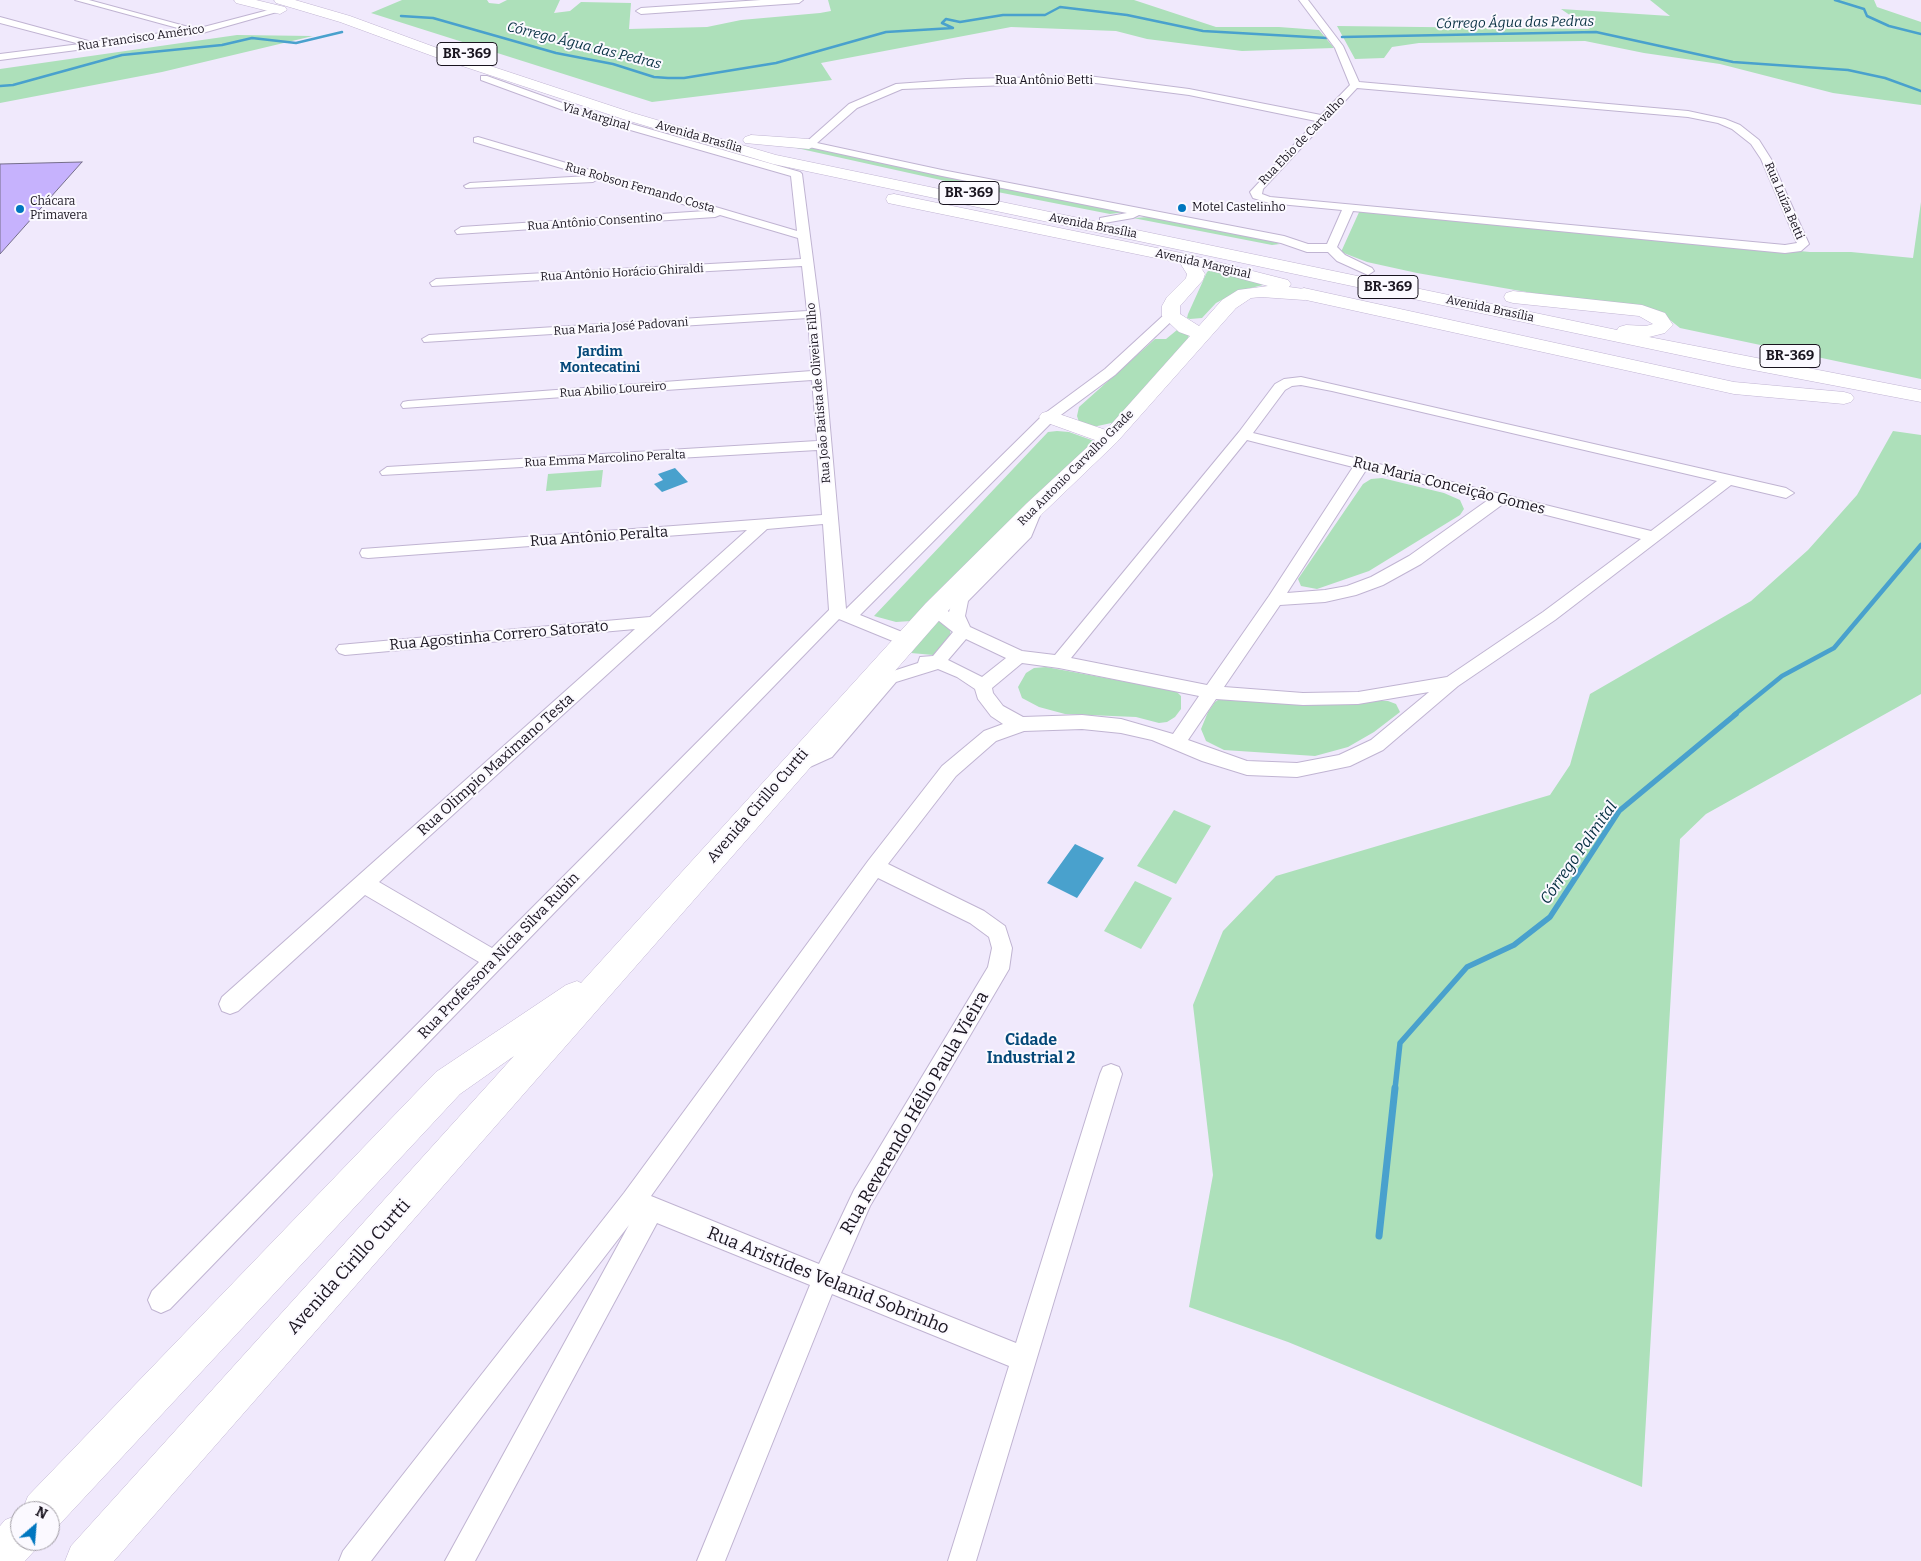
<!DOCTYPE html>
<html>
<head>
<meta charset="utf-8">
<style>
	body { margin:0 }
	#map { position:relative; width:1921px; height:1561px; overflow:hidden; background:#f0e9fc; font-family:Bitter,serif }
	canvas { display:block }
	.north { position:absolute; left:10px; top:1501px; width:50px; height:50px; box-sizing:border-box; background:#fbf9ff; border:1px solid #a19da5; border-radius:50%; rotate:27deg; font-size:14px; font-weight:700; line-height:20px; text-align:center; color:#19141f }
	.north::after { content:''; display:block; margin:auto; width:18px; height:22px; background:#0076bf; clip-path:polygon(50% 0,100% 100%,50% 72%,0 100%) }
</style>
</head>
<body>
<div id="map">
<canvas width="1921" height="1561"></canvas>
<div class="north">N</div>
</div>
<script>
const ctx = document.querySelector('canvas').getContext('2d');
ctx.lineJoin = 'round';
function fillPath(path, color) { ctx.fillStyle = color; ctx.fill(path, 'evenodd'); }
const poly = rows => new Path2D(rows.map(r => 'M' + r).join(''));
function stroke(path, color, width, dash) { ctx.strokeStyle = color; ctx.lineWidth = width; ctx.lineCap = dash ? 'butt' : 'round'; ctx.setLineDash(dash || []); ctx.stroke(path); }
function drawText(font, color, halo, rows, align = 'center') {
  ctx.font = font + ' Bitter,serif'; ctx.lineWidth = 4; ctx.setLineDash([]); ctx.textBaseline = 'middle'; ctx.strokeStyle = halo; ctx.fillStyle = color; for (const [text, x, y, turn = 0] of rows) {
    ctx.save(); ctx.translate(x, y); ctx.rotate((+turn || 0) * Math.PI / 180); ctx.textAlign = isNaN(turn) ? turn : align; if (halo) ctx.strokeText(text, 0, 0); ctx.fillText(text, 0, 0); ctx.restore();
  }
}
fillPath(poly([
	[402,0,487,0,489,3,499,4,507,0,560,0,554,13,570,11,581,2,631,3,629,29,707,27,741,20,820,13,831,11,828,0,1134,0,1216,27,1279,27,1319,30,1334,48,1242,51,1147,39,1116,31,1011,27,821,63,832,80,652,102,371,13],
	[1650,0,1874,0,1877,7,1921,22,1921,105,1833,93,1720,64,1644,53,1585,41,1419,43,1392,47,1384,58,1355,59,1337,26,1590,29,1561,9,1670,16],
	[237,35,313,36,162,72,0,103,0,69],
	[804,146,823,149,1126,212,1110,214,977,188,792,147],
	[1921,202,1921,379,1680,328,1665,316,1417,273,1367,262,1341,252,1360,210,1810,252,1851,252,1913,258],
	[1148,217,1268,240,1280,244,1272,245,1133,218],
	[1212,268,1267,284,1239,291,1216,303,1202,318,1190,319,1187,318,1188,314,1207,272],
	[1177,330,1189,334,1188,340,1116,422,1093,427,1079,422,1077,416,1079,407,1155,339,1166,339],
	[1057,431,1069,432,1097,442,911,621,896,622,874,616,1048,432],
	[1893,431,1921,435,1921,694,1706,814,1680,839,1642,1487,1288,1342,1189,1307,1213,1175,1193,1005,1223,931,1276,876,1550,795,1570,765,1590,694,1751,601,1808,550,1857,495],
	[603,470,601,487,546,491,548,474],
	[1382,478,1444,493,1460,500,1464,509,1460,515,1369,571,1317,589,1301,586,1298,579,1363,484,1371,479],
	[938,619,950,629,951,638,933,655,911,653],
	[1046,667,1176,691,1181,696,1181,709,1175,717,1167,722,1159,723,1136,717,1065,714,1039,707,1022,698,1018,687,1026,673,1034,668],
	[1221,698,1388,701,1396,704,1400,712,1374,732,1348,747,1315,756,1224,750,1206,741,1201,729,1208,712,1215,702],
	[1174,810,1211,826,1176,884,1137,866],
	[1135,881,1172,898,1141,949,1104,931]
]), '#ade0ba');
fillPath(poly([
	[675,468,688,482,662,492,654,484,663,480,658,474],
	[1075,844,1104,858,1077,898,1047,883]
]), '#49a1cd');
stroke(poly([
	[1835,0,1864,9,1867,16,1889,26,1921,34],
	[401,16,433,18,556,53,613,64,654,77,668,78,684,78,776,63,886,32,953,28,942,23,946,19,960,22,1003,15,1045,15,1060,7,1127,15,1203,31,1327,38],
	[1342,37,1596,32,1733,62,1848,70,1885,78,1921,91],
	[0,86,13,85,122,55,222,45,252,38,296,43,342,32]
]), '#49a1cd', 2.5);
stroke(poly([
	[1734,715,1782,676,1834,648,1921,545]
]), '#49a1cd', 4.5);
stroke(poly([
	[1395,1089,1400,1043,1467,967,1514,945,1550,917,1619,811,1736,714]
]), '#49a1cd', 5.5);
stroke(poly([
	[1379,1236,1395,1088]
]), '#49a1cd', 7);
const building = poly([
	[82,162,0,254,0,164,82,162]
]);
fillPath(building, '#c6b2fd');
stroke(building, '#766f8b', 1);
const street = poly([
	[75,0,89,0,196,29,280,7,284,10,199,34,0,60,0,54,80,44,0,23,0,17,92,42,185,30,75,0],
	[761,0,803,0,799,3,641,14,636,11,641,8,761,0],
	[1299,0,1308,0,1343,46,1359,82,1688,111,1725,119,1740,125,1759,140,1771,159,1809,244,1801,251,1785,253,1353,211,1337,247,1345,255,1372,268,1374,271,1368,275,1337,261,1328,252,1307,252,1281,243,1139,215,1133,218,1104,223,1100,222,1100,218,1127,213,942,176,809,147,804,144,849,104,896,84,966,79,1088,76,1189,89,1321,115,1350,85,1335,48,1299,0],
	[1088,82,1189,95,1316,121,1250,192,1253,198,1269,203,1342,210,1327,244,1308,244,1284,236,942,170,817,143,857,108,902,89,1088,82],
	[1357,88,1688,117,1718,123,1732,129,1751,144,1761,159,1797,243,1785,245,1270,197,1262,194,1263,189,1357,88],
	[481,76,487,76,579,109,800,172,802,174,820,314,846,609,1044,414,1105,369,1166,313,1171,312,1177,316,1115,375,1054,420,860,615,912,636,914,640,912,644,900,644,839,619,170,1309,161,1313,152,1309,148,1300,152,1291,479,962,365,895,238,1011,230,1014,222,1011,219,1004,222,997,635,629,345,655,339,653,336,649,339,645,650,617,747,530,368,558,362,557,360,553,362,549,822,515,817,450,382,475,380,472,387,467,817,441,812,380,403,408,401,405,403,402,408,401,812,371,808,318,424,342,422,339,429,335,807,311,802,266,432,286,430,283,436,279,801,259,798,238,720,215,715,217,457,234,455,231,461,227,706,211,598,179,593,182,466,188,464,186,470,183,588,176,474,142,474,138,478,137,797,231,791,176,571,113,481,80,481,76],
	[823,524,829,610,492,948,379,882,767,529,823,524],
	[1301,377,1786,488,1794,493,1786,498,1731,485,1555,620,1458,686,1383,750,1350,766,1297,777,1247,775,1202,761,1152,740,1121,733,1082,729,1024,731,996,741,956,776,888,864,984,911,1005,926,1012,948,1009,969,870,1206,841,1273,1016,1343,1100,1074,1103,1067,1111,1064,1119,1067,1122,1074,976,1561,948,1561,1009,1366,832,1294,725,1561,697,1561,810,1285,657,1223,475,1561,445,1561,629,1225,371,1561,339,1561,343,1551,624,1193,868,861,942,766,984,731,1003,724,991,716,978,699,975,689,957,677,938,669,896,682,832,757,801,771,794,769,792,764,794,759,818,747,884,674,918,663,920,657,933,656,953,632,929,613,927,609,929,605,941,605,949,612,954,595,1016,535,1027,508,1035,503,1043,508,1031,537,968,601,965,616,970,627,1022,651,1055,655,1239,432,1275,384,1284,379,1301,377],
	[1301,385,1332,391,1717,481,1651,531,1253,433,1285,390,1292,386,1301,385],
	[1247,440,1353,467,1269,596,1207,685,1071,658,1247,440],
	[1366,470,1488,500,1409,556,1371,577,1347,586,1325,590,1287,593,1366,470],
	[1503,504,1641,539,1543,612,1447,677,1358,692,1303,693,1224,687,1280,605,1325,602,1356,595,1383,585,1421,564,1503,504],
	[966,639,1006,658,982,677,948,660,966,639],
	[1022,663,1059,668,1199,696,1173,734,1121,719,1082,715,1023,717,1003,706,993,693,992,688,1022,663],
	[1429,692,1371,740,1339,755,1297,763,1247,761,1188,740,1216,699,1303,705,1358,704,1429,692],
	[878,878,970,923,989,937,992,948,988,967,854,1190,819,1264,651,1196,878,878]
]);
const secondary = poly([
	[234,0,256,0,285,7,287,10,280,14,236,3,234,0]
]);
const primary = poly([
	[894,194,1186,254,1288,280,1291,284,1289,287,1311,290,1313,294,1311,298,1304,300,1261,297,1251,298,1236,308,1117,442,1043,513,944,615,114,1561,65,1561,71,1546,514,1056,460,1094,58,1526,50,1529,50,1511,22,1511,28,1496,436,1072,566,985,577,981,581,983,926,603,1027,503,1095,440,1042,421,1039,417,1042,413,1049,411,1056,413,1106,430,1190,336,1179,332,1162,316,1162,306,1167,297,1186,278,1187,274,1180,263,888,203,886,199,888,195,894,194],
	[1201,268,1268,286,1238,290,1222,300,1199,326,1180,314,1180,306,1203,280,1205,274,1201,268],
	[20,1514,20,1541,38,1541,35,1550,25,1561,0,1561,0,1526,5,1520,20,1514]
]);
const highway = poly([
	[274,0,295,0,350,16,448,52,633,113,776,155,1617,330,1619,327,1626,325,1646,326,1653,324,1639,316,1513,303,1506,301,1504,297,1506,293,1513,291,1642,305,1665,313,1673,325,1665,333,1649,337,1921,390,1921,402,1727,365,773,164,623,119,438,58,340,22,276,3,274,0],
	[751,135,809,139,817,144,809,149,745,143,743,140,745,137,751,135],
	[1304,288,1734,382,1844,392,1851,394,1854,398,1851,402,1844,404,1734,394,1297,298,1295,294,1297,290,1304,288]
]);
stroke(street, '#c0b4d2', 2);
stroke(secondary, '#c0b4d2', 1);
stroke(primary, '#c0b4d2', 1);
stroke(highway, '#c0b4d2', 1);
fillPath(street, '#fff');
fillPath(secondary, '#fff');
fillPath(primary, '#fff');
fillPath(highway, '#fff');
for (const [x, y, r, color] of [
	[1182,208,5,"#0076bf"],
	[20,209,5,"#0076bf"]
]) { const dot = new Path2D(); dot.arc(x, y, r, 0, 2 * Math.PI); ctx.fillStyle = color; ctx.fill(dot); stroke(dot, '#fbf9ff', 2); }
drawText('12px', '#19141f', '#fbf9ff', [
	["Rua Francisco Américo",141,38,-8],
	["Rua Antônio Betti",1044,81],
	["Via Marginal",596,117,17],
	["Avenida Brasília",699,137,16],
	["Rua Ebio de Carvalho",1302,141,-46],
	["Rua Robson Fernando Costa",640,188,16],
	["Rua Luíza Betti",1784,201,67],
	["Rua Antônio Consentino",595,222,-4],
	["Avenida Brasília",1093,226,11],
	["Avenida Marginal",1203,264,13],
	["Rua Antônio Horácio Ghiraldi",622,273,-3],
	["Avenida Brasília",1490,309,12],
	["Rua Maria José Padovani",621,327,-4],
	["Rua Abilio Loureiro",613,390,-4],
	["Rua João Batista de Oliveira Filho",819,393,-95],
	["Rua Emma Marcolino Peralta",605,459,-3],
	["Rua Antonio Carvalho Grade",1076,468,-45]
]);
drawText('12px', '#19141f', '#fbf9ff', [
	["Chácara",30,202],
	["Primavera",30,216],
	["Motel Castelinho",1192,208]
], 'left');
drawText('italic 14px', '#052e41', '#fbf9ff', [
	["Córrego Água das Pedras",1515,23,-1],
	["Córrego Água das Pedras",584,46,14]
]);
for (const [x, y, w] of [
	[467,54,60],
	[969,193,60],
	[1388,287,60],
	[1790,356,60]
]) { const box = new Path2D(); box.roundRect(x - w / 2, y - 11.5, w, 23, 4); ctx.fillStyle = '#fbf9ff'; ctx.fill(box); stroke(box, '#19141f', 1); }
drawText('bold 14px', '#19141f', null, [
	["BR-369",467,54],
	["BR-369",969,193],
	["BR-369",1388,287],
	["BR-369",1790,356]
]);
drawText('bold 14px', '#044878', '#fbf9ff', [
	["Jardim",600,352],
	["Montecatini",600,368]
]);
drawText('15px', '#19141f', '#fbf9ff', [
	["Rua Maria Conceição Gomes",1449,486,14],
	["Rua Antônio Peralta",599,537,-4],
	["Rua Agostinha Correro Satorato",499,636,-5],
	["Rua Olimpio Maximano Testa",496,765,-42],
	["Avenida Cirillo Curtti",758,806,-49],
	["Rua Professora Nicia Silva Rubin",499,956,-46]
]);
drawText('italic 16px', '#052e41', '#fbf9ff', [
	["Córrego Palmital",1579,853,-55]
]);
drawText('bold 16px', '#044878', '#fbf9ff', [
	["Cidade",1031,1041],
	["Industrial 2",1031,1059]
]);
drawText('18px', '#19141f', '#fbf9ff', [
	["Rua Reverendo Hélio Paula Vieira",915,1113,-60],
	["Avenida Cirillo Curtti",349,1267,-48],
	["Rua Aristídes Velanid Sobrinho",828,1281,22]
]);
</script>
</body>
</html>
